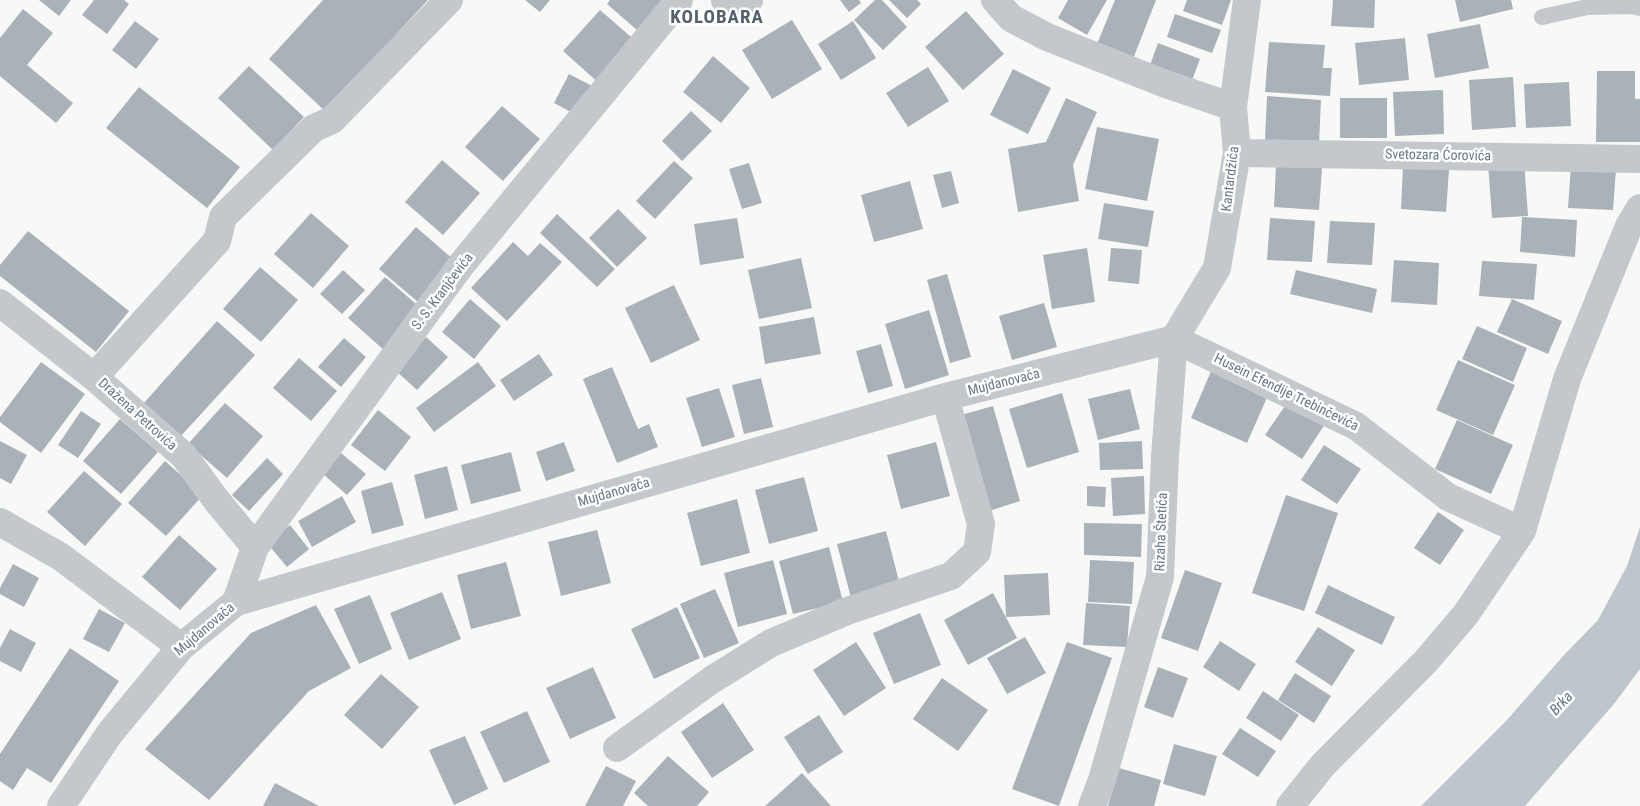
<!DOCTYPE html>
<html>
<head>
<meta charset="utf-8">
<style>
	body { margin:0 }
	canvas { display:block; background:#f8f9f6 }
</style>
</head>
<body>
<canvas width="1640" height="806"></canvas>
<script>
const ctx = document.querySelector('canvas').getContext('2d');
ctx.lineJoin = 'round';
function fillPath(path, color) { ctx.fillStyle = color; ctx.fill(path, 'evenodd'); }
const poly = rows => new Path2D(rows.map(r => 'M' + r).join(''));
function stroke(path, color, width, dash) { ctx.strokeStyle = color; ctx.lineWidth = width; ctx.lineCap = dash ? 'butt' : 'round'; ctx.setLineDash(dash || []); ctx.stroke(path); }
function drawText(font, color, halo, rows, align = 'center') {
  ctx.font = font + ' "Roboto Condensed",sans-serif'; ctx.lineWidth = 5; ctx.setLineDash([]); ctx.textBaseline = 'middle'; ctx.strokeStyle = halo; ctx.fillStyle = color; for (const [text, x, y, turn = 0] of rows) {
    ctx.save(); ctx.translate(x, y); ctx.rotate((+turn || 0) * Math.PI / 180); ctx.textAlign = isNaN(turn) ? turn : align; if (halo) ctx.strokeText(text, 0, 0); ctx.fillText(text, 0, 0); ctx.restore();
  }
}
fillPath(poly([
	[1640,527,1640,669,1614,704,1525,806,1421,806,1506,721,1564,655,1598,620,1627,566]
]), '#bcc6cc');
fillPath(poly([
	[39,0,71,0,59,16],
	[94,0,124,0,129,4,107,34,82,15],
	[323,0,428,0,325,111,269,59],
	[525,0,550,0,540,12],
	[610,0,678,0,645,37,607,4],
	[840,0,859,0,861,3,849,12],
	[875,0,882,0,907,27,883,50,854,20],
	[889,0,917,0,921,4,907,18],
	[1068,0,1107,0,1087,35,1058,18],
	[1115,0,1156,0,1133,59,1097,44],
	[1187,0,1231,0,1222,25,1183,11],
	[1333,0,1375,0,1374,28,1331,26],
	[1455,0,1511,0,1513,9,1460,22],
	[23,9,53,33,27,65,73,103,56,123,0,76,0,38],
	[600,10,638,43,601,85,563,51],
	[966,11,1004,54,963,90,925,47],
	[1175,14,1221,30,1212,53,1167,37],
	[792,20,822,69,772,99,742,50],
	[135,21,159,39,136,69,112,50],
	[853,21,876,58,841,80,818,44],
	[1480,24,1489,68,1435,78,1427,34],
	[1405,38,1409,80,1359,85,1355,43],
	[1269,42,1325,45,1323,68,1332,68,1330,96,1265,92],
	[1158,43,1200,59,1191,83,1149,68],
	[713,56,750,88,721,123,683,92],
	[249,66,304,117,273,150,218,98],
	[928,67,949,101,908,127,886,93],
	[1013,69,1051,88,1028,134,990,115],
	[1597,71,1635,71,1635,99,1640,99,1640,142,1596,142],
	[569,74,596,88,580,117,554,103],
	[1513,77,1516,127,1472,130,1469,80],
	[1569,82,1571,126,1526,128,1524,84],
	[139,87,240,167,207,208,106,128],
	[1443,90,1444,134,1395,136,1393,92],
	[1267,96,1321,100,1319,144,1265,140],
	[1066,98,1097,112,1073,165,1079,201,1018,212,1008,149,1046,142],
	[1340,98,1387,98,1387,138,1340,138],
	[502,106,540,139,503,181,465,147],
	[691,111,712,131,682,161,662,141],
	[1097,127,1159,139,1147,201,1085,189],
	[442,160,480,193,443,235,405,202],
	[674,161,693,178,655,219,636,201],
	[1524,161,1528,216,1492,218,1488,163],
	[749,163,762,203,742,209,729,169],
	[1276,166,1322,168,1319,210,1274,207],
	[1571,166,1616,169,1613,210,1568,208],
	[1403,167,1449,170,1446,212,1401,209],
	[951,171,959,203,942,208,933,175],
	[910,181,923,229,874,242,861,195],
	[1104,203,1154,211,1148,247,1098,239],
	[618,209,647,238,617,267,589,238],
	[311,213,349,246,313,288,274,254],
	[557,214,615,269,597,287,540,233],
	[1522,217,1577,220,1575,257,1520,252],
	[737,218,744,258,700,265,694,224],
	[1270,218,1315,221,1312,262,1267,260],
	[1330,221,1375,223,1372,265,1327,263],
	[416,227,454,260,418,302,379,269],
	[28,231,129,311,96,352,0,276,0,265],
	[513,242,528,256,540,243,562,262,507,321,471,288],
	[1087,248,1095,302,1052,309,1043,255],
	[1111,248,1142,250,1139,284,1108,281],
	[801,258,812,308,759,319,748,270],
	[1394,260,1439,263,1437,305,1391,302],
	[1482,261,1537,264,1534,300,1479,296],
	[260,267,298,300,261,342,223,309],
	[343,270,365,290,342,314,320,294],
	[1296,270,1377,289,1372,313,1290,294],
	[947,274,971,357,950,363,927,280],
	[385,277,423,310,386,352,348,318],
	[674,285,700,340,651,363,625,308],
	[470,299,501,326,474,359,442,332],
	[1512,299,1562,321,1548,354,1497,332],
	[1044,303,1057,347,1012,360,999,316],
	[929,310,949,375,905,389,885,324],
	[814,317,821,354,765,364,759,327],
	[217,321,255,355,180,437,143,404],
	[1477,326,1527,348,1513,382,1462,359],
	[426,337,448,357,417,390,395,370],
	[344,338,366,357,341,387,318,367],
	[881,344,893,386,868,393,856,351],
	[539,354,553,375,514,401,500,380],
	[299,358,337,391,311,421,273,388],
	[1458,360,1515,385,1493,435,1436,410],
	[41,362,85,394,41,453,0,422,0,417],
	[478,362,496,386,434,432,416,408],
	[612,367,638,429,649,424,658,447,617,463,583,379],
	[1212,369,1269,393,1247,443,1191,418],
	[761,378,773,427,744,434,732,385],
	[719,388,735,437,702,447,686,398],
	[1130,389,1140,429,1098,440,1088,399],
	[1062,393,1079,452,1027,468,1009,409],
	[1289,400,1325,424,1302,459,1265,435],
	[225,403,263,436,227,478,188,444],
	[993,406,1020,501,989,511,961,415],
	[378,410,411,437,385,471,351,445],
	[81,411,101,424,78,458,58,445],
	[120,419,158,452,121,494,83,461],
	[1457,420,1513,445,1491,494,1435,469],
	[0,441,27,455,11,484,0,478],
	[1142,441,1143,469,1100,470,1099,443],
	[564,442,575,471,546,481,536,452],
	[936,442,950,496,901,509,887,455],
	[1324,445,1361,469,1337,504,1301,480],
	[511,452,521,491,471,504,461,465],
	[341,453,366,474,347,495,323,474],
	[267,458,283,474,249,511,232,495],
	[165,461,203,495,166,536,128,503],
	[447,466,458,510,425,519,414,475],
	[84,471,122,504,85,546,47,512],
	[1144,476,1145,514,1113,516,1111,478],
	[804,477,818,531,769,544,755,490],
	[392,482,404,525,372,534,361,491],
	[1087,486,1106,487,1105,507,1087,506],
	[1286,495,1338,513,1304,611,1252,593],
	[342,496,356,522,312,547,298,521],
	[737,499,750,553,701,566,687,513],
	[1438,512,1464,530,1440,565,1414,548],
	[1084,523,1142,524,1141,557,1084,555],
	[290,525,309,549,287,567,267,543],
	[597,530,611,583,561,596,548,542],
	[886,531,900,585,851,598,837,544],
	[179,535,217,569,180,610,142,577],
	[829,547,843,602,793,614,779,561],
	[773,560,787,614,738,627,724,573],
	[1090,560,1134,562,1132,604,1088,602],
	[506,562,521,616,471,629,457,575],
	[13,564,39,578,24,607,0,594,0,588],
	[1185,570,1222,583,1198,651,1161,638],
	[1048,573,1050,615,1006,617,1004,575],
	[1328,585,1395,617,1382,645,1315,613],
	[715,589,739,643,704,658,680,604],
	[442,592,461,639,409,660,390,613],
	[993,593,1017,638,968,665,944,620],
	[370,595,392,649,359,664,334,609],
	[1086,603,1130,606,1127,647,1083,645],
	[316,605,351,668,309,691,209,800,145,749,251,633],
	[677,607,700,658,654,679,631,629],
	[99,609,125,623,109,652,83,639],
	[920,613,941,665,894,684,873,633],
	[1318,627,1355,650,1332,686,1295,662],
	[10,629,36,643,21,672,0,661,0,648],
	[1025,637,1046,673,1007,694,987,658],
	[1220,641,1256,664,1239,691,1203,667],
	[856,642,886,688,844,716,813,670],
	[1067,642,1112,658,1059,806,1012,789],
	[70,648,119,681,51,783,27,768,13,790,0,781,0,754],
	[593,667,616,718,570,739,546,688],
	[1158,667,1188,678,1173,718,1144,707],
	[1295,673,1331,696,1314,723,1278,700],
	[381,674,419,707,382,749,344,715],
	[942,678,988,710,958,751,913,719],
	[1263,691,1299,715,1281,741,1246,718],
	[723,703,754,750,712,778,681,732],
	[527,711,550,762,504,783,480,732],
	[819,715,843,752,808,774,784,737],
	[1240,728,1276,751,1258,777,1222,754],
	[465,736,488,789,454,805,429,750],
	[1174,744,1217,756,1205,796,1163,784],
	[668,756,709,792,697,806,648,806,634,793],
	[606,766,636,781,623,806,585,806],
	[1119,768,1161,780,1154,806,1108,806],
	[802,773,831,806,765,806],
	[275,783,319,806,263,806]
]), '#a9b1b9');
stroke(poly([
	[1542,17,1588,7,1630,6,1640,8]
]), '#c3c8cc', 16);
stroke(poly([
	[725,0,727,2,749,0],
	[995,0,1011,18,1047,37,1163,83,1233,107],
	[1237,153,1640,159],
	[0,303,94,377,184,456,217,501,255,547],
	[94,377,217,241,223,217,314,128,332,120,449,0],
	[0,522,61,557,181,647],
	[236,602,255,547,461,265,679,0],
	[617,748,713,679,771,643,847,611,951,576,977,552,981,524,945,397],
	[61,806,110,733,181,647,236,602,945,397,1174,339,1217,268,1237,153,1233,107,1247,0],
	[1092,806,1102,780,1160,577,1165,456,1174,339,1356,426,1448,497,1522,531],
	[1290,806,1323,765,1426,661,1466,614,1522,531,1567,379,1629,226,1640,208]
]), '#c3c8cc', 28);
drawText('14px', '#667789', '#fff', [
	["Svetozara Ćorovića",1438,156,1],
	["Kantardžića",1231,179,-83],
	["S. S. Kranjčevića",443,292,-53],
	["Mujdanovača",1004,383,-14],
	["Husein Efendije Trebinčevića",1286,393,26],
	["Dražena Petrovića",137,415,42],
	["Mujdanovača",614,493,-16],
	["Rizaha Štetića",1162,532,-88],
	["Mujdanovača",205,630,-40]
]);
drawText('italic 15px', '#627883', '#fff', [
	["Brka",1562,704,-47]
]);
ctx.letterSpacing = '1px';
drawText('bold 19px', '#54616d', '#fff', [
	["KOLOBARA",717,18]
]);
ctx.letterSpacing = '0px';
</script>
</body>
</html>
